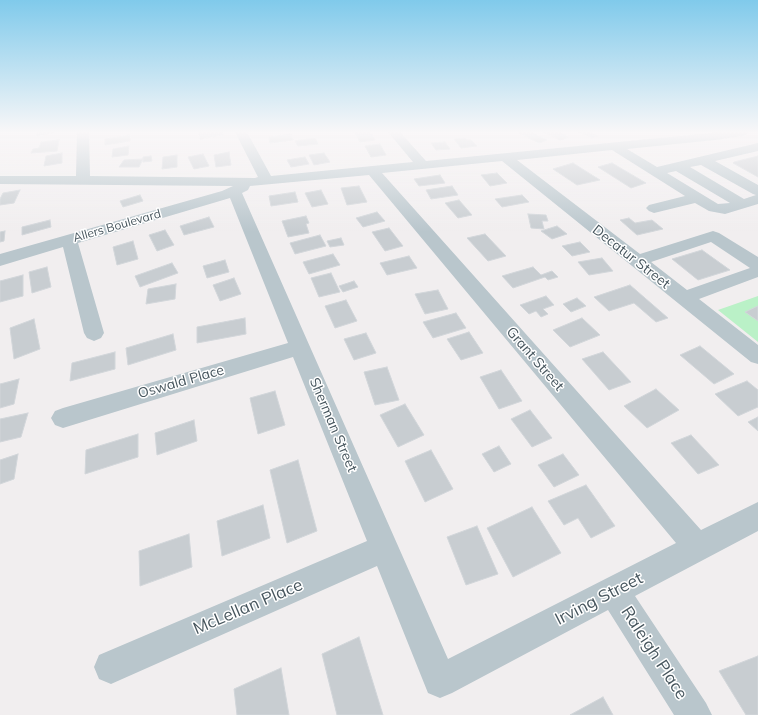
<!DOCTYPE html>
<html>
<head>
<meta charset="utf-8">
<style>
	body { margin:0 }
	canvas { display:block; background:#f1eeef }
</style>
</head>
<body>
<canvas width="758" height="715"></canvas>
<script>
const ctx = document.querySelector('canvas').getContext('2d');
ctx.lineJoin = 'round';
function fillPath(path, color) { ctx.fillStyle = color; ctx.fill(path, 'evenodd'); }
const poly = rows => new Path2D(rows.map(r => 'M' + r).join(''));
function stroke(path, color, width, dash) { ctx.strokeStyle = color; ctx.lineWidth = width; ctx.lineCap = dash ? 'butt' : 'round'; ctx.setLineDash(dash || []); ctx.stroke(path); }
function drawText(font, color, halo, rows, align = 'center') {
  ctx.font = font + ' Mulish,sans-serif'; ctx.lineWidth = 3; ctx.setLineDash([]); ctx.textBaseline = 'middle'; ctx.strokeStyle = halo; ctx.fillStyle = color; for (const [text, x, y, turn = 0] of rows) {
    ctx.save(); ctx.translate(x, y); ctx.rotate((+turn || 0) * Math.PI / 180); ctx.textAlign = isNaN(turn) ? turn : align; if (halo) ctx.strokeText(text, 0, 0); ctx.fillText(text, 0, 0); ctx.restore();
  }
}
fillPath(poly([
	[758,296,758,342,718,310]
]), '#baf1c7');
const building = poly([
	[38,132,55,132,36,136,38,132],
	[210,132,222,132,223,135,200,139,199,133,210,132],
	[354,132,370,132,375,140,360,142,354,132],
	[523,132,530,132,547,140,539,143,519,133,523,132],
	[544,132,558,132,569,137,560,140,544,132],
	[579,132,589,132,598,136,592,138,579,132],
	[291,134,293,140,270,143,269,137,291,134],
	[130,135,130,141,105,145,105,139,130,135],
	[315,138,318,144,298,146,295,141,315,138],
	[465,138,467,140,471,140,477,146,461,148,454,139,465,138],
	[59,140,57,151,31,153,33,149,39,148,41,142,59,140],
	[445,142,450,149,436,150,431,143,445,142],
	[380,144,386,155,371,157,365,146,380,144],
	[129,146,128,155,112,157,113,149,129,146],
	[229,152,231,165,216,167,214,155,229,152],
	[62,153,62,163,44,166,46,156,62,153],
	[324,153,330,162,314,165,309,155,324,153],
	[203,154,209,166,194,169,188,157,203,154],
	[177,155,177,167,162,169,163,157,177,155],
	[151,156,152,161,143,162,143,157,151,156],
	[758,156,758,177,733,163,734,162,758,156],
	[305,157,309,164,291,167,287,160,305,157],
	[143,159,139,167,119,167,124,160,143,159],
	[573,163,584,170,600,180,577,185,553,169,573,163],
	[612,163,646,183,631,188,598,167,612,163],
	[497,173,507,183,490,186,481,175,497,173],
	[440,175,445,183,419,186,414,179,440,175],
	[359,186,367,202,347,205,341,188,359,186],
	[452,186,458,195,431,199,426,190,452,186],
	[20,190,14,203,0,205,0,199,3,193,20,190],
	[321,190,328,204,312,207,305,193,321,190],
	[295,192,298,202,271,206,269,196,295,192],
	[140,195,143,201,123,207,120,201,140,195],
	[522,195,529,202,502,207,495,199,522,195],
	[459,200,472,215,458,218,445,203,459,200],
	[377,212,385,221,363,227,356,218,377,212],
	[528,214,546,215,548,221,542,221,544,229,531,228,528,214],
	[306,216,309,223,306,224,309,233,288,237,282,221,306,216],
	[209,217,214,227,184,235,180,226,209,217],
	[629,218,635,223,652,220,663,229,637,235,620,220,629,218],
	[50,220,51,227,22,235,22,227,50,220],
	[557,226,567,234,552,239,541,231,557,226],
	[389,228,403,246,385,251,372,232,389,228],
	[165,230,174,245,157,251,149,235,165,230],
	[5,231,4,241,0,242,0,232,5,231],
	[485,234,506,256,488,261,467,238,485,234],
	[320,235,326,246,295,254,290,243,320,235],
	[341,238,344,245,330,247,327,241,341,238],
	[133,241,138,259,117,265,113,247,133,241],
	[580,242,590,252,572,256,562,246,580,242],
	[702,250,730,270,698,280,672,259,702,250],
	[333,254,340,265,309,274,303,262,333,254],
	[409,256,417,268,387,275,380,263,409,256],
	[602,258,613,271,589,275,578,262,602,258],
	[225,260,229,272,207,278,203,266,225,260],
	[172,263,178,273,140,287,135,276,172,263],
	[47,267,51,287,32,293,29,272,47,267],
	[533,267,541,275,552,271,558,277,548,280,545,277,513,288,502,276,533,267],
	[331,273,340,292,319,297,311,278,331,273],
	[23,275,23,296,0,302,0,281,23,275],
	[234,278,241,294,220,301,213,285,234,278],
	[354,281,358,287,343,292,339,286,354,281],
	[176,284,175,299,146,304,148,289,176,284],
	[630,285,668,318,656,322,634,303,609,311,594,297,630,285],
	[438,290,448,309,425,314,415,294,438,290],
	[546,296,554,305,543,309,548,314,541,317,536,311,529,314,520,305,546,296],
	[577,298,586,306,571,312,563,304,577,298],
	[346,300,357,321,335,328,325,306,346,300],
	[758,306,758,321,745,312,758,306],
	[456,313,466,328,433,338,423,322,456,313],
	[245,318,246,334,197,343,197,327,245,318],
	[582,318,600,335,570,347,553,330,582,318],
	[34,319,40,349,14,359,10,328,34,319],
	[469,332,483,353,461,360,447,339,469,332],
	[366,333,376,353,354,360,344,339,366,333],
	[173,334,176,350,128,365,126,348,173,334],
	[700,346,734,374,714,384,680,355,700,346],
	[115,352,115,369,70,381,72,363,115,352],
	[603,352,631,382,609,390,582,359,603,352],
	[387,367,399,400,375,405,364,372,387,367],
	[501,370,522,401,499,409,480,377,501,370],
	[19,379,14,404,0,408,0,384,19,379],
	[747,381,758,390,758,407,738,416,715,394,747,381],
	[656,389,679,410,647,428,624,406,656,389],
	[275,391,285,425,258,434,250,398,275,391],
	[405,404,424,435,398,447,380,415,405,404],
	[530,410,552,438,532,447,511,419,530,410],
	[28,413,21,437,0,442,0,419,28,413],
	[758,417,758,431,748,422,758,417],
	[194,420,197,441,157,455,155,433,194,420],
	[138,434,138,457,85,474,86,450,138,434],
	[691,435,719,465,698,474,671,443,691,435],
	[499,446,511,464,494,472,482,454,499,446],
	[431,450,453,489,425,502,405,461,431,450],
	[18,454,14,479,0,484,0,460,18,454],
	[563,454,579,475,554,487,538,465,563,454],
	[298,460,317,531,287,543,270,470,298,460],
	[586,485,615,526,591,538,578,518,564,525,548,501,586,485],
	[263,505,270,538,222,556,217,521,263,505],
	[532,507,561,553,513,577,487,528,532,507],
	[477,526,498,574,466,585,447,537,477,526],
	[189,534,192,567,140,586,139,551,189,534],
	[359,637,383,715,337,715,322,654,359,637],
	[758,656,758,715,746,715,719,671,758,656],
	[281,668,289,715,237,715,234,689,281,668],
	[603,697,613,715,570,715,603,697]
]);
fillPath(building, '#c8cdd1');
stroke(building, '#d2d6da', 1);
fillPath(poly([
	[77,132,89,132,90,176,255,178,258,177,235,132,247,132,271,176,413,162,388,132,400,132,426,161,720,132,748,132,746,135,742,136,715,140,627,149,657,167,758,143,758,151,715,161,758,185,758,204,725,214,709,211,695,203,654,213,649,211,646,208,649,205,685,196,612,150,517,160,640,254,713,231,719,233,758,257,758,277,699,299,758,345,758,364,751,362,502,161,382,173,701,530,758,502,758,531,635,596,706,703,712,715,674,715,608,610,452,693,440,698,428,693,377,566,111,684,99,679,94,667,99,655,367,541,293,357,63,428,55,425,51,418,55,411,63,408,288,343,230,198,78,243,104,333,101,338,94,341,87,338,84,333,63,247,0,266,0,254,222,191,233,186,0,184,0,176,76,176,77,132],
	[701,165,753,194,756,195,744,199,690,167,701,165],
	[676,171,730,203,718,204,667,173,676,171],
	[369,175,676,543,448,659,242,193,248,190,250,186,369,175],
	[711,242,750,268,687,290,651,262,711,242]
]), '#b9c6cc');
const sky = ctx.createLinearGradient(0, 0, 0, 232);
sky.addColorStop(0, '#80caeb');
sky.addColorStop(0.57, '#f9f7f8');
sky.addColorStop(1, '#f9f7f800');
ctx.fillStyle = sky;
ctx.fillRect(0, 0, 758, 232);
drawText('12px', '#46555d', '#fff', [
	["Allers Boulevard",117,226,-16]
]);
drawText('14px', '#46555d', '#fff', [
	["Decatur Street",631,257,38],
	["Grant Street",535,359,49],
	["Oswald Place",181,382,-16],
	["Sherman Street",333,425,67]
]);
drawText('17px', '#46555d', '#fff', [
	["Irving Street",599,599,-27],
	["McLellan Place",248,607,-23],
	["Raleigh Place",654,653,57]
]);
</script>
</body>
</html>
